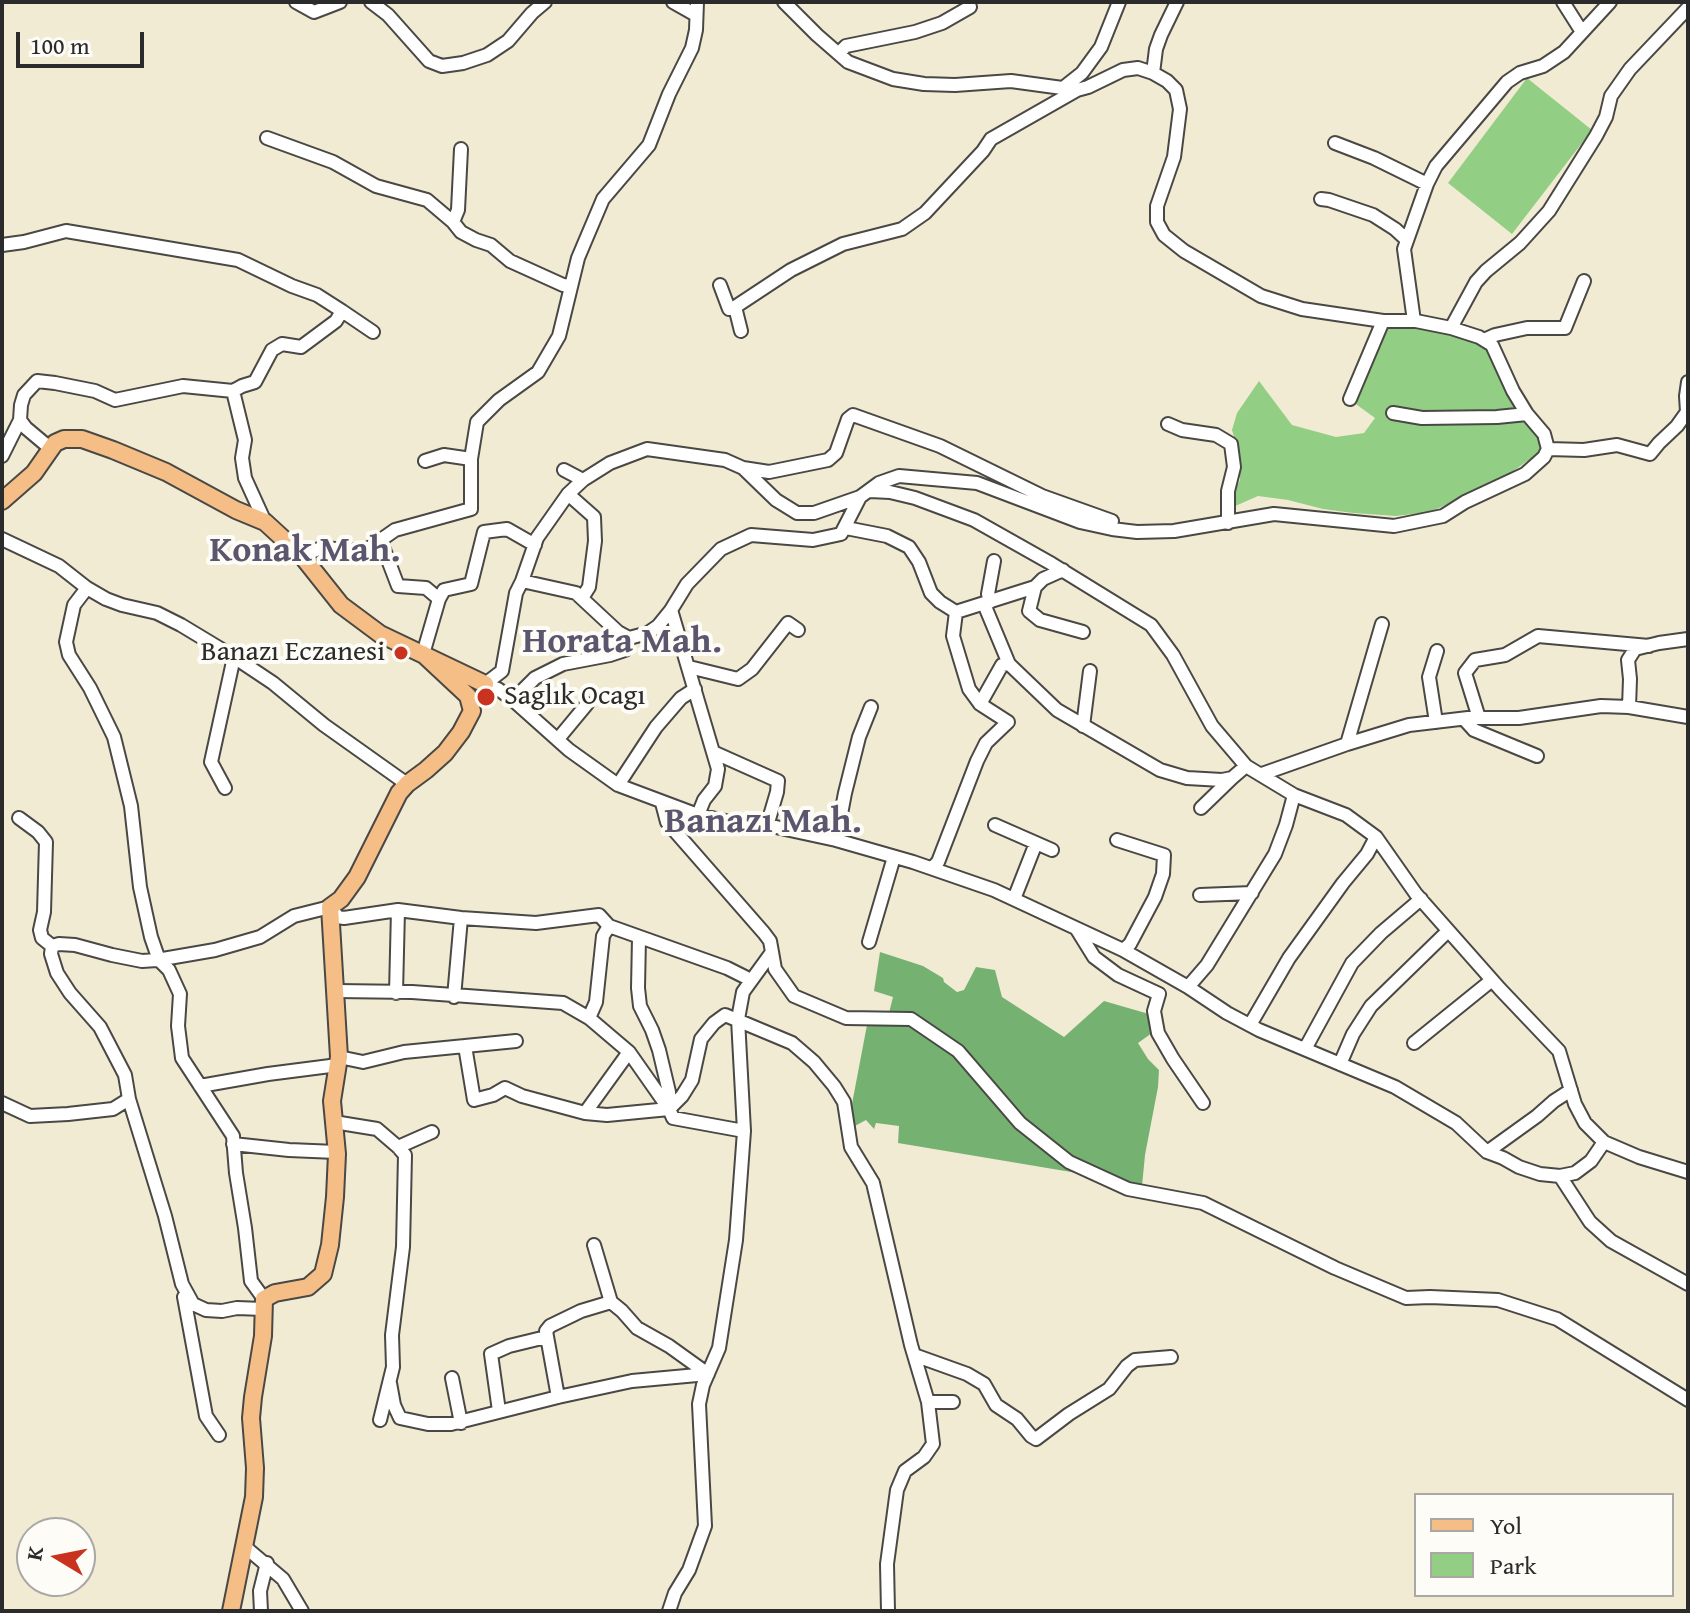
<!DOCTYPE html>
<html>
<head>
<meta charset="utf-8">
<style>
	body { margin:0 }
	#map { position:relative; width:1690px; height:1613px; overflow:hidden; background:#f2ebd4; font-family:"Gentium Book Plus",serif }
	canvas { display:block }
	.frame { position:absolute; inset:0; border:4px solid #2b2b2b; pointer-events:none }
	.legend { position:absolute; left:1414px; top:1493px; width:260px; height:104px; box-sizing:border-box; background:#fdfcf7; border:2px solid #a9a8a5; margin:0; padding:10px 14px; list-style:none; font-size:24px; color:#2b2b2b }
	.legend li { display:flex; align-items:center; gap:16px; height:40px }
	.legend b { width:40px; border:2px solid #a9a8a5 }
	.north { position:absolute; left:16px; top:1517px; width:80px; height:80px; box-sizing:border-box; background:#fdfcf7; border:2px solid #a9a8a5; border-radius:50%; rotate:280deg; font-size:22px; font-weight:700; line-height:32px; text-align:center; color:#2b2b2b }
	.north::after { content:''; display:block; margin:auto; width:28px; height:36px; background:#c8321e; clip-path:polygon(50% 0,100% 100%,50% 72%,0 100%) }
	.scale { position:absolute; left:16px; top:32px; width:128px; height:36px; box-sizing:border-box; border:4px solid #2b2b2b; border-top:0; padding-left:10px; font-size:24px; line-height:28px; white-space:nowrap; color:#2b2b2b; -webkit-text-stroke:6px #fdfcf7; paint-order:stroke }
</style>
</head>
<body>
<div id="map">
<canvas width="1690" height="1613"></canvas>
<div class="frame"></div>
<ul class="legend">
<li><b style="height:10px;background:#f6be87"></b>Yol</li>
<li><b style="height:22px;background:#92cf85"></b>Park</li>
</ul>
<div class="north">K</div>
<div class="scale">100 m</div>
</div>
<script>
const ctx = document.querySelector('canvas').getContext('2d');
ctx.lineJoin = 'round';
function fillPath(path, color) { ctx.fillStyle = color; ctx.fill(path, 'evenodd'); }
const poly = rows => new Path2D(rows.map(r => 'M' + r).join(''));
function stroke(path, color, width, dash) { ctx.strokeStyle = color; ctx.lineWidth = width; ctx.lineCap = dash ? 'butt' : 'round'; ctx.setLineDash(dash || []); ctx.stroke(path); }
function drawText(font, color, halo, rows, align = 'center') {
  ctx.font = font + ' "Gentium Book Plus",serif'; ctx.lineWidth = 8; ctx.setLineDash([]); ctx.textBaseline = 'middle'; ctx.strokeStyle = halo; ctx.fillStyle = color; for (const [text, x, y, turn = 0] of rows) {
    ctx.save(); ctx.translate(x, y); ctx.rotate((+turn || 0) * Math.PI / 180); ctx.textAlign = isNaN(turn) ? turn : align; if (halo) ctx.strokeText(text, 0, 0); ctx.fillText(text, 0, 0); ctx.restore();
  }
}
fillPath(poly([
	[1527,78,1592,130,1512,234,1448,183],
	[1386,326,1410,326,1475,340,1490,350,1509,399,1526,424,1541,436,1542,452,1537,458,1527,461,1501,480,1430,512,1396,516,1353,513,1323,509,1288,500,1258,496,1233,507,1230,500,1240,480,1240,457,1232,430,1237,413,1259,381,1292,425,1336,437,1364,433,1375,418,1353,402]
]), '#92cf85');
fillPath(poly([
	[880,952,923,966,943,978,944,982,957,992,964,990,976,967,995,970,1002,997,1064,1037,1104,1001,1149,1014,1152,1033,1138,1043,1148,1059,1159,1070,1158,1087,1145,1155,1142,1186,1126,1184,1072,1157,1028,1123,957,1045,889,1013,893,997,874,991],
	[867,1025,910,1025,953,1055,1016,1126,1083,1174,898,1143,899,1126,876,1123,874,1129,866,1120,853,1127,851,1109]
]), '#75b272');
const minor = poly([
	[296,2,314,12,340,2],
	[371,2,388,15,429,61,442,66,463,63,487,55,508,41,532,13,545,2],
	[673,2,696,15],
	[784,2,817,35,848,62,893,79,924,84,955,85,1011,81,1077,90,1088,87,1123,70,1138,68,1153,73,1167,81,1176,90,1180,109,1174,157,1157,206,1157,222,1164,235,1184,251,1261,296,1302,309,1383,321,1416,321,1451,328,1479,337,1492,345,1513,391,1527,414,1544,434,1548,449],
	[1563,2,1582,32],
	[839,53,846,46,915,32,942,23,970,7],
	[1153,73,1156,49,1161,35,1177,2],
	[1063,88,1082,73,1101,47,1119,2],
	[267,138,333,162,376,186,427,200,453,222],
	[1335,143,1374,158,1427,184],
	[461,149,458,210,453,222,461,232,476,240,491,245,510,261,563,285,571,286],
	[1321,199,1329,200,1373,215,1395,229,1407,240],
	[2,245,24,242,66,231,238,260,292,286,317,295,342,311],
	[720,285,729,309,735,307,741,331],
	[735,307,791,270,843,244,902,229,925,213,983,151,991,139,1077,90],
	[1414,321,1404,249,1427,184,1436,166,1507,82,1520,73,1543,66,1564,52,1610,2],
	[1451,328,1476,282,1486,271,1520,243,1549,211,1596,136,1606,117,1611,96,1630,69,1688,8],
	[1484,340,1495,335,1527,328,1565,328,1584,281],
	[233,391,242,386,255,382,272,350,282,344,301,347,336,321,342,311,373,332],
	[1350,399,1383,321],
	[1393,413,1422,418,1497,417,1527,414],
	[1168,424,1182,430,1216,435,1231,444,1234,467,1228,491,1228,523],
	[51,449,26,428,20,420,21,405,24,395,37,381,55,383,95,391,115,400,183,386,233,391,245,440,242,458,245,478,265,522],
	[1548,449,1584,450,1617,445,1650,454,1659,443,1677,426,1687,412,1686,396,1688,382],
	[2,456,20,420],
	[425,461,444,455,471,459],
	[743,468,769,472,828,460,836,453,848,419,853,415,940,446,1042,496,1112,521],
	[564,470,583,480],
	[870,491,890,492,915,498,974,520,1052,564,1151,625,1173,655,1212,726,1246,766,1294,795,1346,815,1376,837,1416,894,1500,989,1559,1051,1575,1104,1585,1123,1604,1142,1639,1157,1688,1172],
	[568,494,594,517,595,541,589,587,582,598],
	[846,528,887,536,909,547,919,562,931,593,940,602,956,612],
	[2,539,59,566,87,588,106,599,122,605,157,613,181,625,234,657,273,683,324,725,407,784],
	[380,539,398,586,426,588,439,599],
	[302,556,321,548,365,551,395,530,471,509,471,459,477,422,499,400,538,372,559,336,578,258,603,199,649,145,669,94,692,48,696,30,697,2],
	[1063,570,1043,579,1035,587,1029,611,1040,620,1083,632],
	[87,588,74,605,66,642,69,655,90,688,114,737,131,806,140,887,151,937,159,960,169,970,180,994,178,1026,182,1058,233,1136,236,1173,245,1228,251,1281,264,1299],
	[990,602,988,594,994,561],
	[984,604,1009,664,1057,710,1160,770,1187,778,1222,780,1232,778,1246,766],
	[629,638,648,633,658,626,671,610],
	[423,654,439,599,444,590,471,584,484,532,507,529,535,545],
	[689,667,738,679,752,669,788,623,798,630],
	[485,684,502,671,516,593,522,581,537,538,568,494,583,480,610,463,647,449,725,460,743,468,776,500,797,513,814,513,860,497,879,483,899,476,977,483,1080,522,1112,529,1137,532,1174,531,1274,514,1394,526,1443,516,1465,502,1525,474,1544,457,1548,449],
	[485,684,498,689,513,700,569,750,618,785,698,815,730,822,776,827,836,840,913,862,994,890,1123,950,1188,987,1227,1013,1259,1030,1395,1087,1456,1123,1487,1152,1503,1158,1519,1167,1540,1174,1560,1176,1575,1173,1591,1161,1604,1142],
	[513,700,535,678,563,664,610,655,625,650,629,638,618,632,576,593,522,581],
	[980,704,969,689,953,636,956,612,1035,587],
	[1629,707,1630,679,1628,660,1635,649,1659,643,1688,639],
	[1479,718,1465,673,1475,660,1505,655,1538,636,1649,646],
	[1464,719,1474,730,1537,756],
	[1436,722,1429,677,1437,651],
	[1083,726,1090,671],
	[558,739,587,704],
	[1347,744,1382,624],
	[713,752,778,781,777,792,767,826],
	[1262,774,1347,744,1409,725,1468,718,1519,718,1601,706,1629,707,1688,717],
	[618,785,656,727,681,698,695,689],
	[225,788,211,762,234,657],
	[662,803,667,822,764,933,770,941,772,952,743,992,738,1019,744,1131,736,1240,719,1348,703,1385,699,1404,705,1526,689,1570,675,1593,669,1611],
	[1201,808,1232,778],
	[698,815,704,800,715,786,718,769,671,610,687,584,721,549,751,535,813,540,841,534,860,497],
	[19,818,38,832,46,842,44,912,40,930,42,938,52,946],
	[995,825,1052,850],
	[836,840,845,793,859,737,871,707],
	[1117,840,1164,855,1163,874,1155,897,1130,944,1123,950],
	[932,868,938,862,977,761,986,743,1008,722,980,704,1002,665,1009,664],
	[1200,895,1252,893],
	[1014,899,1036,843],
	[1076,928,1094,957,1118,975,1159,994,1154,1011,1158,1033,1173,1059,1203,1103],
	[639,938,638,988,640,1006,652,1030,659,1050,669,1092,669,1109],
	[869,942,894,857],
	[772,952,775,969,794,996,846,1018,911,1019,958,1051,1020,1123,1069,1162,1128,1189,1203,1203,1335,1268,1406,1298,1430,1297,1498,1300,1557,1319,1688,1400],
	[1188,987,1207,965,1275,854,1286,825,1294,795],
	[337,991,412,992,563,1003,589,1018,629,1052,669,1109,673,1118,744,1131],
	[396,993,398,910],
	[454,997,461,918],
	[589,1018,596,1002,603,936,609,926],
	[1250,1025,1289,958,1343,883,1367,854,1376,837],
	[1414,1043,1492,980],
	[465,1046,474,1100,493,1095,505,1088,522,1096,585,1113,607,1115,669,1109,682,1096,692,1080,701,1039,714,1023,725,1015,792,1043,814,1062,834,1086,844,1102,851,1147,873,1183,911,1345,928,1402,953,1402],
	[1305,1049,1352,963,1381,933,1421,899],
	[339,1057,363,1062,404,1052,516,1041],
	[1340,1064,1353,1034,1371,1006,1448,931],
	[200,1086,268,1074,338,1065],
	[2,1103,30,1116,68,1114,113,1109,129,1099],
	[585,1113,629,1052],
	[334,1122,377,1129,398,1147,405,1155,403,1247,392,1335,393,1367,380,1420],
	[233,1144,289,1150,336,1152],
	[398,1147,432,1132],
	[1487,1152,1537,1116,1554,1101,1571,1090],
	[1560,1176,1590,1222,1611,1241,1688,1284],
	[594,1245,611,1302],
	[184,1297,206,1416,219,1435],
	[263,1309,237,1308,222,1311,206,1310,193,1304,182,1284,165,1216,129,1099,125,1075,100,1027,70,993,57,973,51,954,52,946,59,944,75,945,112,955,142,961,157,960,215,950,260,937,294,916,330,907,338,917,344,918,398,910,461,918,536,923,599,915,609,926,727,968,751,980],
	[914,1355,967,1374,984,1384,996,1405,1017,1419,1031,1436,1036,1439,1069,1414,1109,1389,1127,1366,1135,1360,1171,1357],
	[452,1378,461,1423],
	[390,1383,394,1405,400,1418,428,1424,451,1424,558,1397,632,1381,708,1374],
	[558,1397,546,1331,550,1326,581,1311,611,1302,622,1311,637,1328,669,1346,708,1374],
	[499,1411,491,1354,509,1346,546,1337],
	[244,1546,283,1579,302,1611],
	[261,1611,260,1591,267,1563],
	[888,1611,887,1564,897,1490,905,1471,924,1457,933,1444,928,1402]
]);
const major = poly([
	[2,501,34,473,55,443,64,439,82,439,113,450,166,472,236,510,265,522,302,556,341,605,380,634,485,684],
	[231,1611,254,1497,255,1468,251,1418,253,1397,263,1336,264,1299,275,1293,308,1287,323,1274,330,1245,335,1197,337,1154,332,1101,339,1057,330,907,341,899,357,877,399,793,407,784,426,770,445,753,461,732,472,711,468,696,423,654]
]);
stroke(minor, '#494844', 16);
stroke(major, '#494844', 20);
stroke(minor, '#fff', 12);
stroke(major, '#f6be87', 16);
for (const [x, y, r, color] of [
	[401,653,8,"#c8321e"],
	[486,697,10,"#c8321e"]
]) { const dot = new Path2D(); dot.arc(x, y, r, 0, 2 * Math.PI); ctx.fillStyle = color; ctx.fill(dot); stroke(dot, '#fdfcf7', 3); }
drawText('28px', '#2b2b2b', '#fdfcf7', [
	["Banazı Eczanesi",385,653],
	["Saglık Ocagı",504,697,"left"]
], 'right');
drawText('bold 36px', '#5b566d', '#fdfcf7', [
	["Konak Mah.",305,552],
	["Horata Mah.",622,643],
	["Banazı Mah.",763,823]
]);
</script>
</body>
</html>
